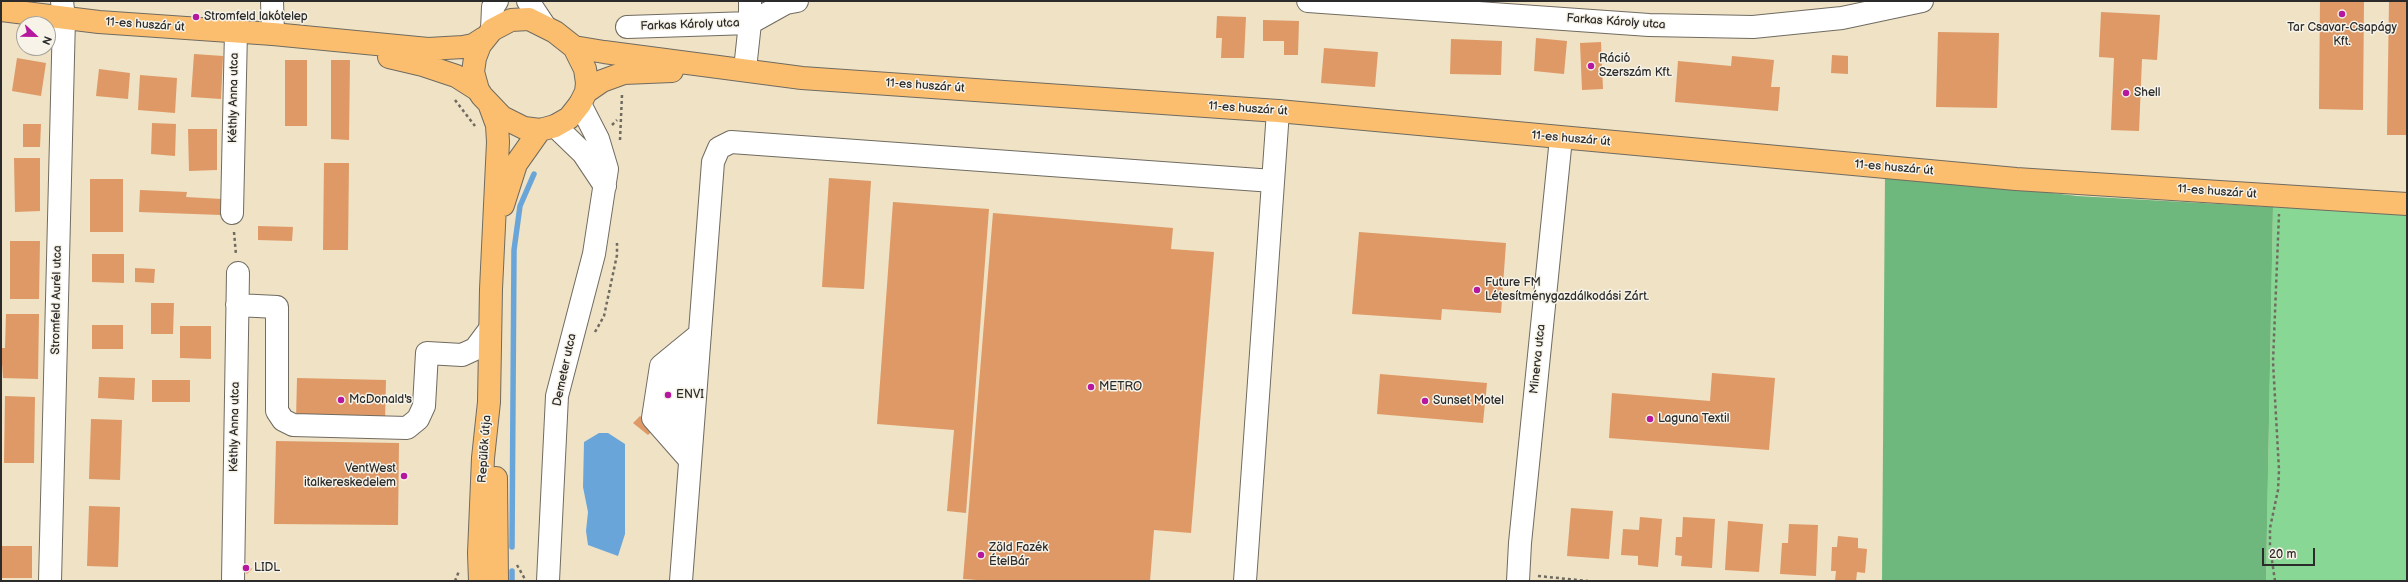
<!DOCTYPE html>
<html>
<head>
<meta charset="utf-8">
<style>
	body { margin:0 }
	#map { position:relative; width:2408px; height:582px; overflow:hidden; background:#efe2c5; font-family:"Balsamiq Sans",sans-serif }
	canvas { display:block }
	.frame { position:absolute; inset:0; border:2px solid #2b2b2b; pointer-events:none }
	.north { position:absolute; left:16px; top:16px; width:40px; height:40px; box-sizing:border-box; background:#f7f3e8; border:1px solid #a5a39c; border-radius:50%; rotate:112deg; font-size:11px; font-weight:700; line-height:16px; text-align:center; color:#2b2b2b }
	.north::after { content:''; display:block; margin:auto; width:14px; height:18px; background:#b5179e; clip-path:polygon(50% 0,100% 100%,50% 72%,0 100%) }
	.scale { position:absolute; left:2262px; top:548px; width:53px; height:18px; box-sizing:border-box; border:2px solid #2b2b2b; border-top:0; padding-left:5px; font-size:12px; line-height:14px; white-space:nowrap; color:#2b2b2b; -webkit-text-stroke:3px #f7f3e8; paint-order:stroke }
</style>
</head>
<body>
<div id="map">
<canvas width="2408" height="582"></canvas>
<div class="frame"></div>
<div class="north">N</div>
<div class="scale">20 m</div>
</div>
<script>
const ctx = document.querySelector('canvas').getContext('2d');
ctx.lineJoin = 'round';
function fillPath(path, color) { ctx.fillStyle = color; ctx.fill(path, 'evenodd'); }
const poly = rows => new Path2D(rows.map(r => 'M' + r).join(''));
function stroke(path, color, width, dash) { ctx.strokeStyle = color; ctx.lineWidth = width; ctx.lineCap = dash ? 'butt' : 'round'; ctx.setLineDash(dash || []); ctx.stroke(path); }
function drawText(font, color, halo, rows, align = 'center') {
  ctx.font = font + ' "Balsamiq Sans",sans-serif'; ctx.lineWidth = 3; ctx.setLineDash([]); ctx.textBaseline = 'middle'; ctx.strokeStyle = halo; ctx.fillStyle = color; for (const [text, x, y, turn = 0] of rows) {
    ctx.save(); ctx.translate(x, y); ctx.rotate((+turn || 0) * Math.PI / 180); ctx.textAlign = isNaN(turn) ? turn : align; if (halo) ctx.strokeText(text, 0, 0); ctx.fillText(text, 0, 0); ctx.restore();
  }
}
fillPath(poly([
	[2273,207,2407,213,2407,581,2266,581]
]), '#89d795');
fillPath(poly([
	[1885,173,2077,196,2273,207,2266,581,1882,581]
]), '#6eb87e');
fillPath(poly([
	[599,433,608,433,625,444,625,534,618,556,588,545,586,531,588,512,583,487,584,442]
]), '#6aa5da');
stroke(poly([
	[512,547,514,250,520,206,534,174],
	[512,581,512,571]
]), '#6aa5da', 5.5);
fillPath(poly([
	[2320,1,2364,1,2363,110,2319,109],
	[2389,1,2407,1,2407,135,2387,135],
	[2101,12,2160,15,2157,60,2142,59,2139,131,2111,130,2114,58,2099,57],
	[1217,16,1246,17,1244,58,1221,58,1222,38,1216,38],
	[1263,20,1299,21,1298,55,1284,55,1284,41,1263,41],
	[1938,32,1999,33,1997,108,1936,107],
	[1536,38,1567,41,1564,74,1534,71],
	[1451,39,1502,41,1501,75,1450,74],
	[1601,42,1603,89,1582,90,1580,43],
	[1324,48,1378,52,1375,87,1321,83],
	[194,54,223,56,221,99,191,97],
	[1832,55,1848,56,1848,74,1831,73],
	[1732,56,1774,60,1771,87,1780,87,1778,111,1675,102,1678,61,1731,66],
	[17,58,46,63,41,96,12,91],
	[285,60,307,60,307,126,285,126],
	[331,60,350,60,349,140,331,139],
	[99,69,130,73,128,99,96,96],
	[140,75,177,78,175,113,138,110],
	[152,123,176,124,175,156,151,154],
	[23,124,41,124,40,147,23,147],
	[188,129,217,129,217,170,189,171],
	[14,158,40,158,40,211,15,212],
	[324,163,349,163,348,250,323,250],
	[829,178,871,181,864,289,822,287],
	[90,179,123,179,123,232,90,232],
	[140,190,187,192,186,197,222,199,221,215,139,212],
	[893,202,989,209,966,513,947,511,954,430,877,424],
	[993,213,1173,228,1171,249,1214,252,1191,533,1154,530,1150,581,992,581,963,579],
	[258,226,293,227,292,241,258,240],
	[1359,232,1506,243,1501,313,1442,309,1441,320,1352,314],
	[10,241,40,241,39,299,10,299],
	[92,254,124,254,124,283,92,282],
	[135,268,155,269,154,283,135,282],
	[151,303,174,303,173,334,151,334],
	[6,314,39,314,38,379,3,378,1,348,5,348],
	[92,325,123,325,123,349,92,349],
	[180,326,211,326,211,359,180,358],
	[1712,373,1775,378,1769,450,1609,438,1612,393,1710,401],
	[1380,374,1487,383,1483,423,1377,414],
	[99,377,135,378,134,400,98,398],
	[297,378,386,380,385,422,296,420],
	[152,380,190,380,190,402,152,402],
	[5,396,35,397,34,463,4,463],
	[640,416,654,429,648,435,633,423],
	[91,419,122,420,120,480,89,479],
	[276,441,399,443,398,525,274,524],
	[89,506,120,507,118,567,87,566],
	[1571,508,1613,511,1609,559,1567,556],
	[1640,517,1662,519,1658,567,1638,565,1638,556,1621,555,1623,529,1639,530],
	[1683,517,1715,519,1712,568,1681,566,1682,556,1675,555,1676,537,1682,537],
	[1728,521,1763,524,1759,572,1725,570],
	[1789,524,1818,525,1816,576,1780,574,1782,543,1788,543],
	[1838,536,1858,538,1858,548,1867,549,1865,573,1857,572,1856,581,1835,581,1836,571,1831,571,1832,547,1837,547],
	[1,546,32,546,32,578,1,578],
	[245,562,252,569,247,574,240,567]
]), '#de9966');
const minor = poly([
	[272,1,273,34],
	[528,1,544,25],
	[1308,1,1649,25,1753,27,1842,18,1922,1],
	[627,27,750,23,786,3,797,1],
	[492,30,493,7,497,1],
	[745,69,750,23,750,1],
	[555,126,583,153,605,186],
	[232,213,236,31],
	[237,305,277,307,277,411,283,420,293,425,407,428,418,419,424,406,427,353,462,355,475,349,490,329],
	[670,437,679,351],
	[690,460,653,418,661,366,700,334],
	[50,581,64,18,62,1],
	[233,581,238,273],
	[548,581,557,396,594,254,607,169,598,139,580,104],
	[681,581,713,162,719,148,731,142,1273,181],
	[1245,581,1278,111],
	[1518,581,1520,543,1561,138]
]);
const major = poly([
	[1,10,99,22,273,34,428,49,463,47,473,45,484,38],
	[529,19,555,32,574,47,585,69,587,83,586,92,580,104,569,118,555,126,540,130,524,128,502,117,482,96,478,90,473,72,475,58,480,45,492,30,511,20,529,19],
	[574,47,604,52,802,78,1278,111,2016,179,2407,204],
	[389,57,423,65,456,76,478,90],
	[586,92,602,81,624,73,672,71],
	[503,205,516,164,540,130],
	[496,478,497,581],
	[480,581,479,553,483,458,489,402,491,289,498,142,497,125,490,106]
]);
stroke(minor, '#706b61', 24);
stroke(major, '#706b61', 24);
stroke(poly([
	[291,13,308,16],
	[455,100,475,126],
	[612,125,617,120],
	[620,140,622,95],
	[234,232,236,255],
	[595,332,604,316,617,255,617,243],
	[517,565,526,581],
	[1538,576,1588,581],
	[455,581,459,571],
	[2275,581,2270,547,2270,528,2278,490,2279,470,2273,362,2279,214]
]), '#706b61', 2.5, [3, 3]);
stroke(minor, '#fff', 22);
stroke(major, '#fbbe6e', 22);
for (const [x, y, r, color] of [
	[2342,14,4,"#b5179e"],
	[196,17,4,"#b5179e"],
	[1591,66,4,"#b5179e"],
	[2126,93,4,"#b5179e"],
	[1477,290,4,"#b5179e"],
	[1091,387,4,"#b5179e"],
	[668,395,4,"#b5179e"],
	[341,400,4,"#b5179e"],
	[1425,401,4,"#b5179e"],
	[1650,419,4,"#b5179e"],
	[404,476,4,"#b5179e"],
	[981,555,4,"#b5179e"],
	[246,568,4,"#b5179e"]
]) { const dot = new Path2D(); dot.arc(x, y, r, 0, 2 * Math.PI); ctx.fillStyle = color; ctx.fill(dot); stroke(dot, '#f7f3e8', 1.5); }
drawText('12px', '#2b2b2b', '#f7f3e8', [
	["Stromfeld lakótelep",204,17],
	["Tar Csavar-Csapágy",2342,28,"center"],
	["Kft.",2342,42,"center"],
	["Ráció",1599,59],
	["Szerszám Kft.",1599,73],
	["Shell",2134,93],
	["Future FM",1485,283],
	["Létesítménygazdálkodási Zárt.",1485,297],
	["METRO",1099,387],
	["ENVI",676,395],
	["McDonald's",349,400],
	["Sunset Motel",1433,401],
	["Laguna Textil",1658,419],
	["VentWest",396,469,"right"],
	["italkereskedelem",396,483,"right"],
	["Zöld Fazék",989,548],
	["ÉtelBár",989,562],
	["LIDL",254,568]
], 'left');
drawText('12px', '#2b2b2b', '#f7f3e8', [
	["Farkas Károly utca",1616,22,4],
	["11-es huszár út",145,25,4],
	["Farkas Károly utca",690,25,-2],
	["11-es huszár út",925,86,4],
	["Kéthly Anna utca",234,98,-89],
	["11-es huszár út",1248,109,4],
	["11-es huszár út",1571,139,5],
	["11-es huszár út",1894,168,5],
	["11-es huszár út",2217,192,4],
	["Stromfeld Aurél utca",57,300,-89],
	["Minerva utca",1538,359,-84],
	["Demeter utca",565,370,-78],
	["Kéthly Anna utca",235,427,-89],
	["Repülők útja",485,449,-86]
]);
</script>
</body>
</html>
